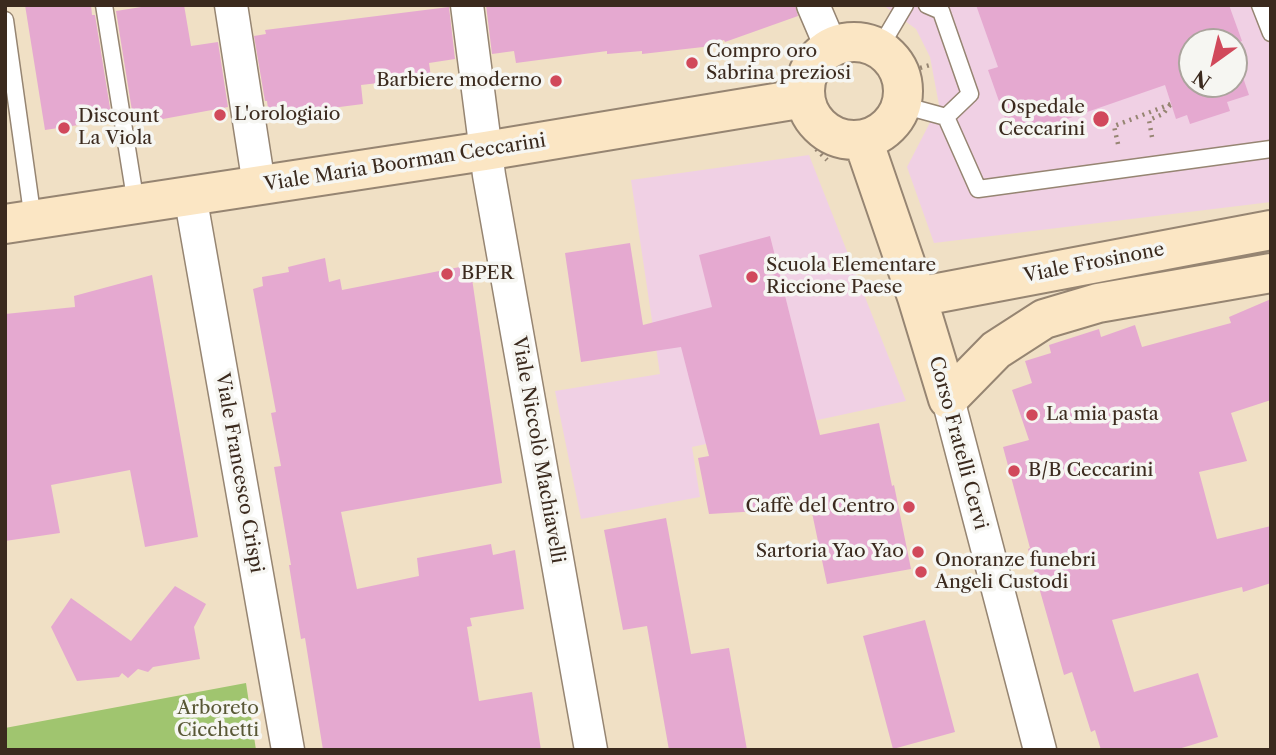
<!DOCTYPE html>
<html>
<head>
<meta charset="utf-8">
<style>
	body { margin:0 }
	#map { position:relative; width:1276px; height:755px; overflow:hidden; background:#f0e0c5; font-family:"Libre Caslon Text",serif }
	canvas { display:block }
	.frame { position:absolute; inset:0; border:7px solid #3b2a1e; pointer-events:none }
	.north { position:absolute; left:1178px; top:28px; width:70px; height:70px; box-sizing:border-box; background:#f6f6f2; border:2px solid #aba49d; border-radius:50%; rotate:214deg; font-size:19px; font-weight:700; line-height:28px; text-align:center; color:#3b2a1e }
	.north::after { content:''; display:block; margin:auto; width:24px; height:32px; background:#d1495b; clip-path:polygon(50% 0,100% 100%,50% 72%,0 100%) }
</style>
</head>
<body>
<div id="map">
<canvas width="1276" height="755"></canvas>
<div class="frame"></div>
<div class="north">N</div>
</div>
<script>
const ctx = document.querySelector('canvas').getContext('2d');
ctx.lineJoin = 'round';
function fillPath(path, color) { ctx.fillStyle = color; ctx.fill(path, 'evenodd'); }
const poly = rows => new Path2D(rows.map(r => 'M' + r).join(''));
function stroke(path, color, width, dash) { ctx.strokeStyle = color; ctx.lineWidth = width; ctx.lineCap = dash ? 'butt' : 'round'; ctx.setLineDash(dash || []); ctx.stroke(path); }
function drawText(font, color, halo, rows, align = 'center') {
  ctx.font = font + ' "Libre Caslon Text",serif'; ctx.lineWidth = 7; ctx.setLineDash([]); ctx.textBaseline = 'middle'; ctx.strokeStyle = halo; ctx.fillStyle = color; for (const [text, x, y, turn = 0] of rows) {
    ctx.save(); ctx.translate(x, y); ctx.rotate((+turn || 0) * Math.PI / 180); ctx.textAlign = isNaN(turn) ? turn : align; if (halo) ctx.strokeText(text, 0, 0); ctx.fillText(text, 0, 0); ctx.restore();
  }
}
fillPath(poly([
	[883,5,1271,5,1271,202,934,243,907,167,939,105,930,57,916,29],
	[1192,42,1234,42,1234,84,1192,84],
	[809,155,906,401,692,447,700,497,581,519,555,391,660,374,631,180]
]), '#f0d0e4');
fillPath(poly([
	[246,683,256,750,5,750,5,728]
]), '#a0c56f');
fillPath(poly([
	[25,5,91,5,92,15,95,15,112,120,45,130],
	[154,5,184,5,191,46,218,42,228,107,136,124,135,117,133,117,116,11],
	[486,5,795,5,798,16,725,42,724,40,703,47,642,54,642,51,607,54,607,51,516,63,514,51,492,54],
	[976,5,1229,5,1242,41,1234,44,1234,42,1192,42,1192,84,1234,84,1234,51,1249,95,1227,102,1230,111,1190,124,1187,115,1176,119,1165,85,1012,138,988,70,998,67],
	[449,7,455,59,429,63,431,77,361,85,363,104,269,116,267,101,265,101,254,36,266,34,265,30],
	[770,236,820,435,879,423,892,486,894,485,911,569,827,584,811,508,709,514,698,458,709,456,681,347,581,362,565,253,630,243,643,325,712,307,699,255],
	[325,258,329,282,340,279,342,290,470,265,502,483,341,512,357,589,419,576,417,558,491,544,493,555,515,550,524,609,470,618,472,626,467,627,479,701,532,692,541,750,323,750,305,638,301,639,289,565,291,565,274,467,281,466,271,413,276,412,253,289,263,286,262,277,289,272,288,267],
	[152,275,198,537,145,547,130,470,51,485,60,533,5,541,5,314,75,307,74,296],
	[1271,299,1271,400,1231,413,1247,461,1199,472,1217,539,1271,526,1271,583,1243,592,1242,587,1112,620,1134,692,1198,673,1218,737,1175,750,1101,750,1095,730,1091,732,1072,672,1064,675,1028,549,1030,548,1003,447,1029,440,1012,390,1032,383,1025,361,1051,353,1049,345,1099,329,1101,337,1135,325,1142,347,1231,323,1229,317],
	[666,518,691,654,729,648,747,750,669,750,647,626,623,630,604,530],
	[175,586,206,604,194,627,200,659,153,667,148,672,138,669,128,678,122,673,119,677,77,681,51,627,71,598,131,641],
	[925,620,955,732,893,749,863,636]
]), '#e5a9d0');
const lane = poly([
	[104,5,136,204],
	[927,5,941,11,970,94,946,117],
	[1260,5,1271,33],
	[5,20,33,220],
	[879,49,905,5],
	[902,105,946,117,978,189,1271,149]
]);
const street = poly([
	[231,5,259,185],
	[467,5,489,175,591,750],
	[813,5,831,47],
	[190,195,288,750],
	[948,399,1040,750]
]);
const secondary = poly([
	'805 91a49 49 0 1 1 98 0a49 49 0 1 1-98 0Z',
	[863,140,917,297,948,399,996,350,1044,319,1098,303,1271,273],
	[5,224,485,151,805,98],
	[917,297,1271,230]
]);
stroke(lane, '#968572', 19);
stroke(street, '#968572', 35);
stroke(secondary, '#968572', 42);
stroke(poly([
	[900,74,930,65],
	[811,136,816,149,827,160],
	[1152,137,1149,120,1163,114,1170,105],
	[1118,144,1114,126,1171,104]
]), '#968572', 4.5, [2, 5]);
stroke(lane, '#fff', 16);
stroke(street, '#fff', 32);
stroke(secondary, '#fbe6c4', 38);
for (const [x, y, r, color] of [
	[692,63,7,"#d1495b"],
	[556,81,7,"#d1495b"],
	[220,115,7,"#d1495b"],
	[1101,119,9,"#d1495b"],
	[64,128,7,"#d1495b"],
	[447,274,7,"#d1495b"],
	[752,277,7,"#d1495b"],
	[1032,415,7,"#d1495b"],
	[1014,471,7,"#d1495b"],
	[909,507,7,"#d1495b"],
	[918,552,7,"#d1495b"],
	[921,572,7,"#d1495b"]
]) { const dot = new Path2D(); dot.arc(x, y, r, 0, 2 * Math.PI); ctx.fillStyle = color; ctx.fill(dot); stroke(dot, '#f6f6f2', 2.5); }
drawText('19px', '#3b2a1e', '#f6f6f2', [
	["Compro oro",706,52],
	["Sabrina preziosi",706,74],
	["Barbiere moderno",542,81,"right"],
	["Ospedale",1085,108,"right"],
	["Ceccarini",1085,130,"right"],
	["L'orologiaio",234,115],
	["Discount",78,117],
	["La Viola",78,139],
	["Scuola Elementare",766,266],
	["Riccione Paese",766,288],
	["BPER",461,274],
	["La mia pasta",1046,415],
	["B/B Ceccarini",1028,471],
	["Caffè del Centro",895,507,"right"],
	["Sartoria Yao Yao",904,552,"right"],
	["Onoranze funebri",935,561],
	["Angeli Custodi",935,583]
], 'left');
drawText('19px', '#3b2a1e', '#f6f6f2', [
	["Viale Maria Boorman Ceccarini",405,163,-9],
	["Viale Frosinone",1094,263,-11],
	["Corso Fratelli Cervi",958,443,75],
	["Viale Niccolò Machiavelli",538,450,80],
	["Viale Francesco Crispi",239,473,80]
]);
drawText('19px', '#595836', '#f6f6f2', [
	["Arboreto",218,709],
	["Cicchetti",218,731]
]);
</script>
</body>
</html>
